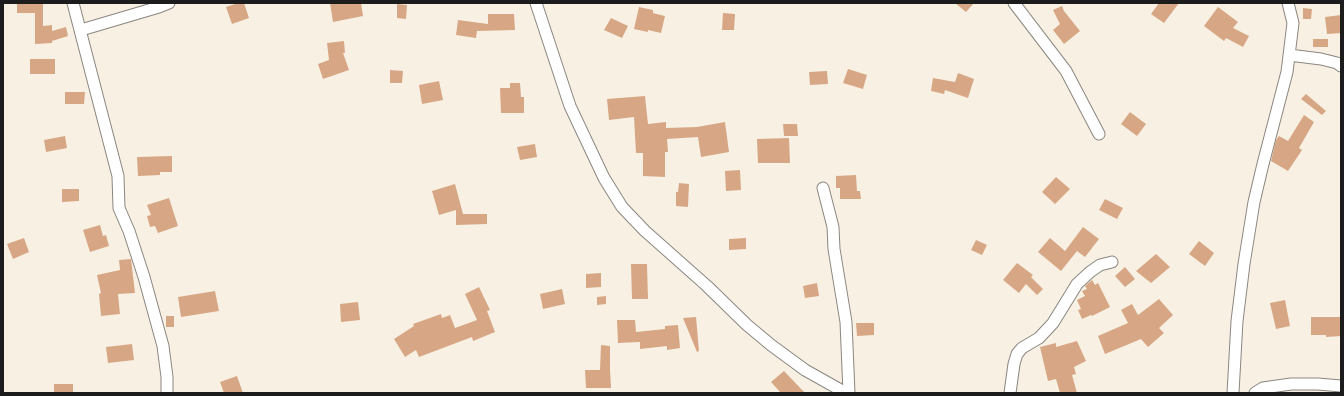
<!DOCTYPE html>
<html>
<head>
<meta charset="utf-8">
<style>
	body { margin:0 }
	#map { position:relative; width:1344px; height:396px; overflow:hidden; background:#f8f1e3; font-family:"Sorts Mill Goudy",serif }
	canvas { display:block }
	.frame { position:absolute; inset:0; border:4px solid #1c1c1c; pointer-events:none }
</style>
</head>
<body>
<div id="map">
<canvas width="1344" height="396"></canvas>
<div class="frame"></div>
</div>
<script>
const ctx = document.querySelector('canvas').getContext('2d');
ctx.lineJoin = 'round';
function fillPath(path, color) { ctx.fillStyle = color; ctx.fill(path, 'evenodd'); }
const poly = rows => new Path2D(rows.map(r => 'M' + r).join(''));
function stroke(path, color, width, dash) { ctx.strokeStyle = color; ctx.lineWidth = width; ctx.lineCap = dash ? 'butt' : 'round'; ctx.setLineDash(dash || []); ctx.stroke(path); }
fillPath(poly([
	[17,3,43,3,43,26,52,25,52,31,66,27,68,36,52,41,52,43,35,44,35,13,17,13],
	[238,3,244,3,249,18,232,24,226,7],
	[330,3,361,3,363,16,333,22],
	[955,3,974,3,966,12],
	[1159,3,1179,3,1164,23,1151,14],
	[397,4,407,5,406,19,397,18],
	[1062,6,1064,11,1080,31,1064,44,1053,30,1060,24,1053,10],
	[639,7,653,10,653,13,665,16,661,33,648,30,648,32,634,29],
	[1218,7,1238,22,1233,28,1249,36,1243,47,1226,38,1224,41,1204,26],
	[1303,8,1312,9,1311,19,1303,19],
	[723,13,735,14,734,30,722,30],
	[488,14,514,14,515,30,477,31,476,38,456,35,458,20,488,24],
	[1341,15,1341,33,1327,34,1325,17],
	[611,18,628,26,622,38,604,30],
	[1313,39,1328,39,1328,47,1313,47],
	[344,41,345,53,343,53,349,70,323,79,318,64,329,60,327,43],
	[30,59,55,59,55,74,30,74],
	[848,69,867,75,863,89,843,83],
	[390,70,403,71,402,83,390,83],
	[827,71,828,84,810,85,809,72],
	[958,73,974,79,968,98,945,90,944,94,931,91,933,78,955,82],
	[439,81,443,100,422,104,419,85],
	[510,83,520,83,521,97,524,97,524,113,501,113,500,88,510,88],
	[65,92,85,92,84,104,65,104],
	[1306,94,1326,111,1322,115,1301,99],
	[645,96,648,124,666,122,666,128,697,127,725,122,729,152,701,157,698,137,667,139,668,152,665,152,665,177,643,176,643,153,636,153,634,117,609,120,607,99],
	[1130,112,1146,124,1137,136,1121,124],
	[1304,115,1314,122,1299,148,1302,150,1288,171,1271,161,1276,140,1279,136,1288,141],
	[783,124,797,124,798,136,784,136],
	[65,136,67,148,46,152,44,140],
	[789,138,790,163,758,163,757,139],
	[535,144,537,157,520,160,517,147],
	[172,156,172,172,160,172,160,175,138,176,137,157],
	[740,170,741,190,726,191,725,171],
	[856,175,857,191,860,191,861,199,840,199,840,188,836,188,836,176],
	[1056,177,1070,189,1055,204,1042,192],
	[679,183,689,184,688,207,676,206,676,192,678,192],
	[455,184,463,214,487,214,487,224,456,225,456,210,439,215,432,191],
	[62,189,79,189,79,201,62,202],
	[169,198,178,226,158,233,155,226,150,227,147,216,151,215,147,205],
	[1105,199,1123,208,1117,219,1099,210],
	[100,225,103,236,106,235,109,246,90,252,83,230],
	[1083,227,1099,239,1085,257,1077,251,1061,271,1038,252,1050,238,1065,251],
	[24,238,29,252,13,259,7,244],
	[746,238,746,249,729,250,729,239],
	[976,240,987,245,982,255,971,250],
	[1199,241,1214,253,1205,266,1189,254],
	[1156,254,1170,267,1151,283,1136,271],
	[131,259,135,293,118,294,120,314,101,316,99,294,101,293,97,275,120,270,119,260],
	[1017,263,1033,275,1031,277,1043,289,1037,295,1026,284,1019,293,1003,280],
	[631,264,647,264,648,299,632,299],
	[1125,267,1135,279,1125,287,1115,276],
	[601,273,601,287,586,288,586,274],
	[1092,280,1095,285,1098,283,1110,307,1092,316,1091,315,1082,319,1078,310,1081,309,1077,300,1085,296,1082,291,1087,289,1085,286],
	[817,283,819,296,805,298,803,286],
	[479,287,490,310,487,311,495,332,473,341,472,337,419,357,416,350,405,357,394,339,414,326,413,324,441,314,442,318,450,315,455,328,477,320,465,294],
	[562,289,565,304,543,309,540,294],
	[215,291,219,311,181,317,178,297],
	[606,296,606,304,597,305,597,297],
	[1159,299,1173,315,1159,328,1164,333,1148,347,1141,339,1105,354,1098,336,1128,323,1121,310,1132,304,1138,315],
	[1285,300,1290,326,1276,329,1270,303],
	[358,302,360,320,341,322,340,304],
	[166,316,174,316,174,327,166,327],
	[696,317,699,351,697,352,683,318],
	[1311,317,1341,317,1341,336,1326,337,1326,335,1311,335],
	[617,320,635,320,636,332,665,329,665,326,678,325,680,348,667,350,667,346,640,349,640,342,618,343],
	[856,323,874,323,874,335,857,336],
	[1077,341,1086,361,1074,367,1076,374,1072,375,1077,393,1060,393,1056,379,1048,381,1040,347,1056,343,1056,347],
	[132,344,134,360,108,363,106,347],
	[601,345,610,346,610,369,611,388,586,388,585,370,600,370],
	[784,371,805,393,781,393,771,382],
	[237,376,243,393,224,393,220,382],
	[54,384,73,384,73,393,54,393]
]), '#d7a785');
const minor = poly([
	[73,3,118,176,119,208,129,231,144,277,163,346,167,377,167,393],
	[536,3,570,106,604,178,622,207,645,231,707,286,747,325,771,345,805,370,846,393],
	[1014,3,1066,71,1099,134],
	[81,30,159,7,169,3],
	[1289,55,1321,59,1337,63,1341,66],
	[823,188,833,227,834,249,846,322,849,393],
	[1010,393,1014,364,1017,354,1022,348,1039,338,1053,323,1077,284,1090,272,1100,265,1112,262],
	[1233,393,1237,321,1244,264,1254,202,1263,164,1287,72,1293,23,1288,3],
	[1255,393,1263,388,1291,384,1318,384,1341,386]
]);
stroke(minor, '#8a8680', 13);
stroke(minor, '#fff', 11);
</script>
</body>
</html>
